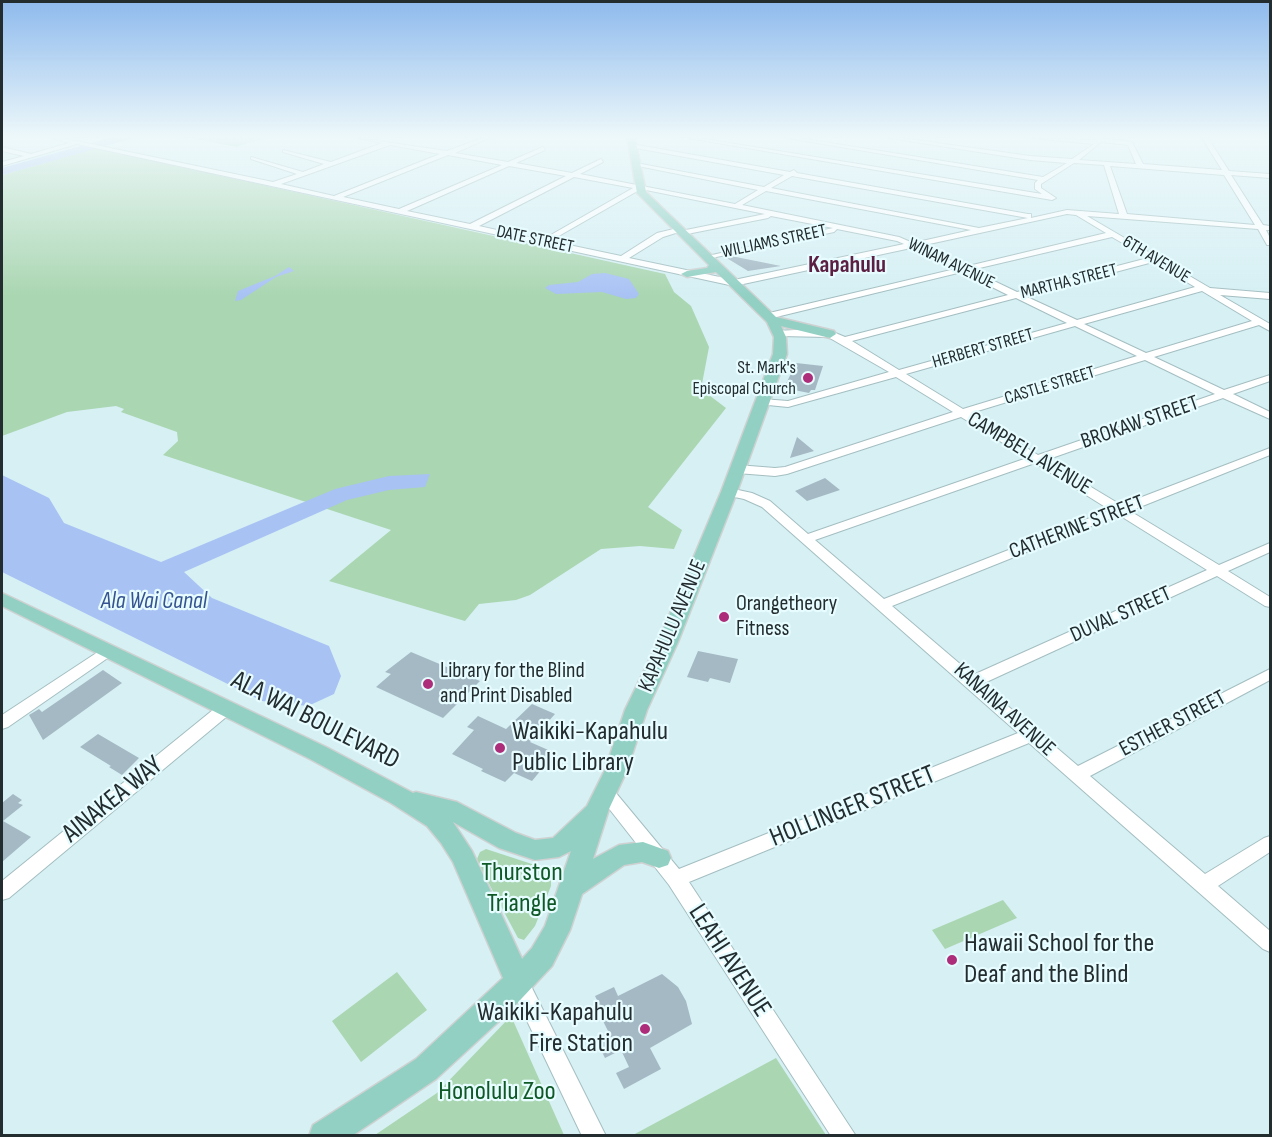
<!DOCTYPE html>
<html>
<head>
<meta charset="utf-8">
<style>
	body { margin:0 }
	#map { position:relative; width:1272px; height:1137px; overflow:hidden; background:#d6f0f4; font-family:"Sofia Sans Condensed",sans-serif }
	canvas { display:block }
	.frame { position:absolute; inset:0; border:3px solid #232d2f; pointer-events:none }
</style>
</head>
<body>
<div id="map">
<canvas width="1272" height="1137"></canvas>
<div class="frame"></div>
</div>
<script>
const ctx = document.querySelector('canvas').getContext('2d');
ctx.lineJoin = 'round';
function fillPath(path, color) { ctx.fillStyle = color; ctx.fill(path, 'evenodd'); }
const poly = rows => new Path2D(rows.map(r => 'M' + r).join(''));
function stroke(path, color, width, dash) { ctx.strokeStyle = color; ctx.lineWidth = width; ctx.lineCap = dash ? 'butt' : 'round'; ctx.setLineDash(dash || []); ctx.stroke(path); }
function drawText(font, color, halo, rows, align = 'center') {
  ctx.font = font + ' "Sofia Sans Condensed",sans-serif'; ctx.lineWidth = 4.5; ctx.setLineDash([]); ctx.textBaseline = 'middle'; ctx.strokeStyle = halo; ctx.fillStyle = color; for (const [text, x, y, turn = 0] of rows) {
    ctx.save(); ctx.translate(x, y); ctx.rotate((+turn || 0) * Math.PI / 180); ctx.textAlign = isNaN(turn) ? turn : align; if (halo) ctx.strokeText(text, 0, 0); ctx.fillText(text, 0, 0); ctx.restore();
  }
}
fillPath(poly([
	[191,138,265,138,236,147],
	[96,148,665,274,674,292,691,306,709,347,701,389,726,408,648,507,682,530,674,549,640,546,601,549,530,595,516,600,479,604,465,621,329,581,391,530,163,455,178,441,177,432,121,412,124,409,116,406,67,412,2,436,2,175],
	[486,849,544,868,551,876,551,886,535,926,524,940,518,938,480,867,477,859,480,852],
	[1003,900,1017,918,945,949,932,930],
	[397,972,427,1010,361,1062,332,1021],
	[511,1016,564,1135,375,1135,437,1093],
	[776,1058,826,1135,633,1135]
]), '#aad6b1');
fillPath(poly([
	[109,138,134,138,2,175,2,168],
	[289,267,294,271,276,277,241,300,235,301,238,291,275,276],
	[605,273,629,279,639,294,636,298,626,299,602,292,556,294,545,288,549,285,578,282,592,274],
	[430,474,425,487,389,490,347,500,184,572,212,598,329,646,341,676,334,694,308,706,262,701,2,572,2,475,49,498,64,523,161,562,335,489,389,476]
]), '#a8c2f4');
fillPath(poly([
	[731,256,781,266,748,271,725,257],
	[796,363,823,366,815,390,811,390,809,393,784,388],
	[797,437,814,451,790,458],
	[825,478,840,490,807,501,795,491],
	[698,651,738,659,730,683,710,678,708,682,687,677],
	[411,652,480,681,443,718,376,687,391,674,385,672],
	[103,670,122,683,43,740,29,715,39,709,42,712],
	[532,704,555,714,530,742,555,753,532,781,514,773,505,782,481,771,483,769,452,754,474,730,467,727,478,716,506,729],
	[98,734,139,758,122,775,109,767,111,766,80,747],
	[13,794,22,800,18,803,23,805,3,821,31,837,2,862,2,803],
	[662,974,678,987,686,1001,692,1024,650,1048,661,1069,624,1089,616,1073,629,1067,621,1050,605,1058,596,1040,609,1033,601,1017,604,1015,595,996,614,987,618,996]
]), '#a5b9c5');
const minor = poly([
	[52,138,62,138,273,182,297,174,251,159,251,157,303,172,324,164,283,152,283,150,331,162,382,143,358,138,447,151,482,138,489,138,455,153,508,162,543,147,545,150,516,163,572,173,601,159,603,162,580,174,735,204,758,190,633,165,636,163,764,187,784,175,630,147,632,144,790,172,794,170,797,173,1028,214,1031,214,1031,218,1067,210,1119,214,1104,165,1074,163,1041,184,1041,188,1056,198,1052,200,688,138,699,138,1042,194,1035,189,1035,183,1038,180,787,138,799,138,1043,177,1067,163,1030,160,889,138,902,138,1030,156,1072,159,1094,144,1031,138,1095,140,1095,138,1101,138,1132,142,1143,164,1222,170,1202,138,1208,138,1229,171,1270,174,1270,178,1231,175,1263,225,1270,226,1270,230,1266,230,1270,238,1270,245,1267,245,1258,229,1087,216,1210,288,1270,293,1270,299,1220,295,1270,324,1270,331,1259,325,1154,357,1224,390,1270,375,1270,381,1233,394,1270,412,1270,419,1223,398,1046,460,1121,505,1270,448,1270,455,1130,511,1219,565,1270,543,1270,552,1228,571,1270,597,1270,607,1265,606,1217,576,982,684,1078,766,1270,669,1270,680,1090,776,1205,874,1264,838,1270,836,1270,852,1218,886,1270,931,1270,952,1263,949,1029,743,689,882,856,1136,831,1136,669,885,596,792,599,787,605,785,611,787,679,869,1018,733,762,507,744,499,725,495,723,492,729,488,752,493,770,501,808,534,1027,458,961,417,787,474,775,476,737,473,731,469,737,465,775,468,785,467,953,412,896,377,788,407,758,404,758,400,762,399,788,401,889,372,828,337,779,336,776,335,776,331,814,329,833,332,845,337,1008,295,962,272,768,319,765,318,765,314,955,269,911,248,734,286,77,144,2,166,2,162,24,156,2,151,2,147,31,154,69,143,52,138],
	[1101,142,1128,145,1136,164,1079,160,1101,142],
	[390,145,440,154,334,196,281,184,390,145],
	[448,155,502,165,399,209,343,197,448,155],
	[509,166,566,176,470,224,407,211,509,166],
	[1110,166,1224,175,1255,225,1127,214,1110,166],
	[792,176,1028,218,979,228,771,188,792,176],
	[574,177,633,188,542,240,479,226,574,177],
	[641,189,765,214,681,231,678,228,657,233,621,256,550,241,641,189],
	[766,191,971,230,913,243,899,237,742,205,766,191],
	[1067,214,1076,215,1106,233,964,267,920,246,1067,214],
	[771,216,833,228,703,257,707,259,834,232,837,229,897,241,904,244,734,280,629,258,663,237,679,232,682,235,768,218,771,216],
	[1112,237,1148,258,1017,292,971,270,1112,237],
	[1153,262,1195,287,1077,320,1025,296,1153,262],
	[1202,291,1252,321,1146,353,1084,324,1202,291],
	[1016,298,1067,323,899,370,852,341,1016,298],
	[1075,326,1137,356,963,409,906,374,1075,326],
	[1145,360,1215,394,1038,455,971,413,1145,360],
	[1035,463,1110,510,884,599,815,540,1035,463],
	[1119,515,1207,570,973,675,892,606,1119,515],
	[107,646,112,647,114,651,112,655,8,727,2,729,2,715,107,646],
	[225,703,231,705,233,709,231,713,9,898,2,900,2,881,219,705,225,703],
	[518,971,525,974,606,1136,582,1136,508,981,511,974,518,971]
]);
const major = poly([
	[627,138,635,138,646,192,776,317,834,331,836,334,830,338,781,326,786,337,787,354,737,492,678,642,647,710,627,770,609,809,593,859,619,845,643,842,668,851,671,858,668,865,659,868,642,862,624,865,582,894,570,930,552,966,508,1013,436,1079,352,1136,309,1136,313,1125,416,1059,503,978,453,862,441,843,427,826,391,803,310,759,2,606,2,593,326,747,413,793,416,792,457,802,516,833,535,840,553,838,587,806,605,770,625,710,658,642,721,492,773,354,774,337,767,322,716,272,687,277,681,274,687,271,707,268,709,265,637,193,627,138],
	[453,822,499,848,535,860,559,857,571,851,545,926,532,948,522,959,472,851,453,822]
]);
stroke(minor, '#a4bec1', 2);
stroke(major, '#cfd1d1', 3);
fillPath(minor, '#fff');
fillPath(major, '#92d0c4');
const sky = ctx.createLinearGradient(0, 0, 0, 297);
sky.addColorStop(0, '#8ebaed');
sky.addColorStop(0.46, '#edf8fa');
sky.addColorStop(1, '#edf8fa00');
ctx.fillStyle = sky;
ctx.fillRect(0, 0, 1272, 297);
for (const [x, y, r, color] of [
	[808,378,6,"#ad2d7a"],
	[724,617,6,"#ad2d7a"],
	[428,684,6,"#ad2d7a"],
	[500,748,6,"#ad2d7a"],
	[952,960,6,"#ad2d7a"],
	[645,1029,6,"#ad2d7a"]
]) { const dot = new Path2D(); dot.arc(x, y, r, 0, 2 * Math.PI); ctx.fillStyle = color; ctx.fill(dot); stroke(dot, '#e7fcff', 2); }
drawText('18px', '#232d2f', '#e7fcff', [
	["DATE STREET",535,240,12],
	["WILLIAMS STREET",774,242,-12],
	["6TH AVENUE",1156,260,31],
	["WINAM AVENUE",951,264,26],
	["MARTHA STREET",1069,282,-14],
	["HERBERT STREET",983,349,-16],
	["CASTLE STREET",1050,386,-17]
]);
drawText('18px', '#232d2f', '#e7fcff', [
	["St. Mark's",796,368],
	["Episcopal Church",796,389]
], 'right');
drawText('22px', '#232d2f', '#e7fcff', [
	["BROKAW STREET",1140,423,-19],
	["CAMPBELL AVENUE",1029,454,31],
	["CATHERINE STREET",1077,528,-21],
	["DUVAL STREET",1121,615,-24],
	["KAPAHULU AVENUE",673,626,-67],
	["KANAINA AVENUE",1004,710,42],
	["ESTHER STREET",1173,724,-28]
]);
drawText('22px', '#232d2f', '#e7fcff', [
	["Orangetheory",736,604],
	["Fitness",736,629],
	["Library for the Blind",440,671],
	["and Print Disabled",440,696]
], 'left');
drawText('bold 24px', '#5c1e42', '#e7fcff', [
	["Kapahulu",847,266]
]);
drawText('italic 24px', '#355390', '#e7fcff', [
	["Ala Wai Canal",154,602]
]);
drawText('27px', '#232d2f', '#e7fcff', [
	["ALA WAI BOULEVARD",315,721,27],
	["AINAKEA WAY",113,800,-39],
	["HOLLINGER STREET",853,807,-22],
	["LEAHI AVENUE",729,961,57]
]);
drawText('27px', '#232d2f', '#e7fcff', [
	["Waikiki-Kapahulu",512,732],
	["Public Library",512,763],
	["Hawaii School for the",964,944],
	["Deaf and the Blind",964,975],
	["Waikiki-Kapahulu",633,1013,"right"],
	["Fire Station",633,1044,"right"]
], 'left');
drawText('27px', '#0f5927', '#e7fcff', [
	["Thurston",522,873],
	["Triangle",522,904],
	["Honolulu Zoo",497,1092]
]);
</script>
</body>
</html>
